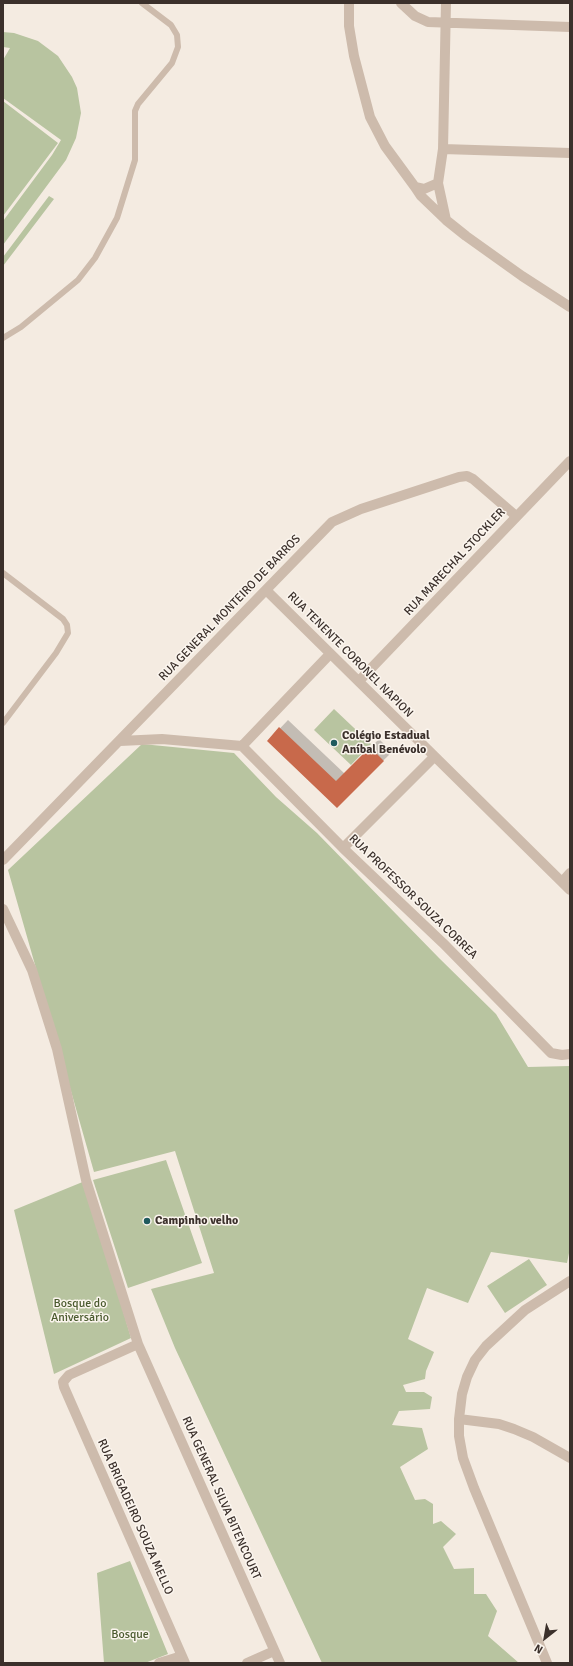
<!DOCTYPE html>
<html>
<head>
<meta charset="utf-8">
<style>
	body { margin:0 }
	#map { position:relative; width:573px; height:1666px; overflow:hidden; background:#f4ebe1; font-family:Signika,sans-serif }
	canvas { display:block }
	.frame { position:absolute; inset:0; border:4px solid #3b302b; pointer-events:none }
	.north { position:absolute; left:525px; top:1618px; width:40px; height:40px; -webkit-text-stroke:3px #fbf5ee; paint-order:stroke; rotate:211deg; font-size:11px; font-weight:700; line-height:16px; text-align:center; color:#3b302b }
	.north::after { content:''; display:block; margin:auto; width:14px; height:18px; background:#3b302b; clip-path:polygon(50% 0,100% 100%,50% 72%,0 100%) }
</style>
</head>
<body>
<div id="map">
<canvas width="573" height="1666"></canvas>
<div class="frame"></div>
<div class="north">N</div>
</div>
<script>
const ctx = document.querySelector('canvas').getContext('2d');
ctx.lineJoin = 'round';
function fillPath(path, color) { ctx.fillStyle = color; ctx.fill(path, 'evenodd'); }
const poly = rows => new Path2D(rows.map(r => 'M' + r).join(''));
function stroke(path, color, width, dash) { ctx.strokeStyle = color; ctx.lineWidth = width; ctx.lineCap = dash ? 'butt' : 'round'; ctx.setLineDash(dash || []); ctx.stroke(path); }
function drawText(font, color, halo, rows, align = 'center') {
  ctx.font = font + ' Signika,sans-serif'; ctx.lineWidth = 3; ctx.setLineDash([]); ctx.textBaseline = 'middle'; ctx.strokeStyle = halo; ctx.fillStyle = color; for (const [text, x, y, turn = 0] of rows) {
    ctx.save(); ctx.translate(x, y); ctx.rotate((+turn || 0) * Math.PI / 180); ctx.textAlign = isNaN(turn) ? turn : align; if (halo) ctx.strokeText(text, 0, 0); ctx.fillText(text, 0, 0); ctx.restore();
  }
}
fillPath(poly([
	[3,32,14,33,38,41,58,56,72,77,77,88,81,113,76,138,66,160,3,245,3,221,52,155,61,140,3,98,3,60,10,48,3,47],
	[3,101,58,143,3,216],
	[49,196,54,199,3,266,3,257],
	[334,709,371,744,351,765,314,730],
	[142,744,234,753,276,797,317,833,439,958,496,1014,528,1067,570,1066,570,1248,567,1263,491,1252,468,1303,427,1288,408,1339,434,1352,426,1371,425,1379,403,1385,406,1392,424,1392,432,1397,430,1409,399,1411,392,1425,422,1428,428,1449,400,1467,415,1500,425,1499,433,1504,433,1524,441,1521,456,1534,443,1547,454,1569,474,1568,474,1594,486,1594,497,1611,488,1636,519,1663,322,1663,175,1348,151,1289,214,1273,175,1151,94,1172,8,870],
	[166,1160,202,1263,128,1288,93,1180],
	[85,1181,131,1338,54,1374,14,1210],
	[529,1259,547,1285,505,1313,487,1286],
	[130,1561,168,1654,145,1663,104,1663,97,1573]
]), '#b8c4a0');
fillPath(poly([
	[288,720,345,774,379,739,392,752,337,806,268,741]
]), '#0003');
fillPath(poly([
	[279,727,336,781,370,747,384,761,337,808,267,741]
]), '#c8694b');
stroke(poly([
	[3,338,21,327,78,280,95,258,117,218,135,160,135,111,138,104,172,63,178,47,177,35,171,25,142,3],
	[3,573,63,619,67,625,68,633,56,653,3,723]
]), '#cdbbac', 6);
stroke(poly([
	[349,3,349,26,354,56,370,117,385,146,415,187,421,196,446,220,466,236,522,276,570,307],
	[401,3,415,16,428,22,570,27],
	[446,3,443,149,438,183,446,220],
	[443,149,570,153],
	[415,187,424,189,438,183],
	[266,590,570,890],
	[359,681,570,461],
	[120,741,162,739,242,746,330,654],
	[242,746,343,848,443,943,551,1053,562,1055,570,1054],
	[343,848,434,757],
	[3,860,332,522,361,509,459,477,467,476,473,479,516,516],
	[562,882,570,873],
	[3,909,32,970,57,1049,86,1180,138,1344,280,1663],
	[138,1344,69,1375,63,1382,64,1387,185,1663],
	[459,1419,499,1424,514,1429,533,1437,570,1458],
	[159,1663,182,1656],
	[247,1663,274,1651],
	[547,1663,474,1488,463,1458,459,1436,459,1419,462,1394,467,1377,475,1360,486,1346,525,1310,570,1281]
]), '#cdbbac', 10);
for (const [x, y, r, color] of [
	[334,743,4,"#1f5a5e"],
	[147,1221,4,"#1f5a5e"]
]) { const dot = new Path2D(); dot.arc(x, y, r, 0, 2 * Math.PI); ctx.fillStyle = color; ctx.fill(dot); stroke(dot, '#fbf5ee', 1.5); }
drawText('12px', '#3b302b', '#fbf5ee', [
	["RUA MARECHAL STOCKLER",455,562,-47],
	["RUA GENERAL MONTEIRO DE BARROS",230,608,-46],
	["RUA TENENTE CORONEL NAPION",350,655,45],
	["RUA PROFESSOR SOUZA CORREA",413,897,44],
	["RUA GENERAL SILVA BITENCOURT",221,1498,66],
	["RUA BRIGADEIRO SOUZA MELLO",135,1517,66]
]);
drawText('bold 12px', '#3b302b', '#fbf5ee', [
	["Colégio Estadual",342,736],
	["Aníbal Benévolo",342,750],
	["Campinho velho",155,1221]
], 'left');
drawText('12px', '#4a5a2e', '#fbf5ee', [
	["Bosque do",80,1304],
	["Aniversário",80,1318],
	["Bosque",130,1635]
]);
</script>
</body>
</html>
